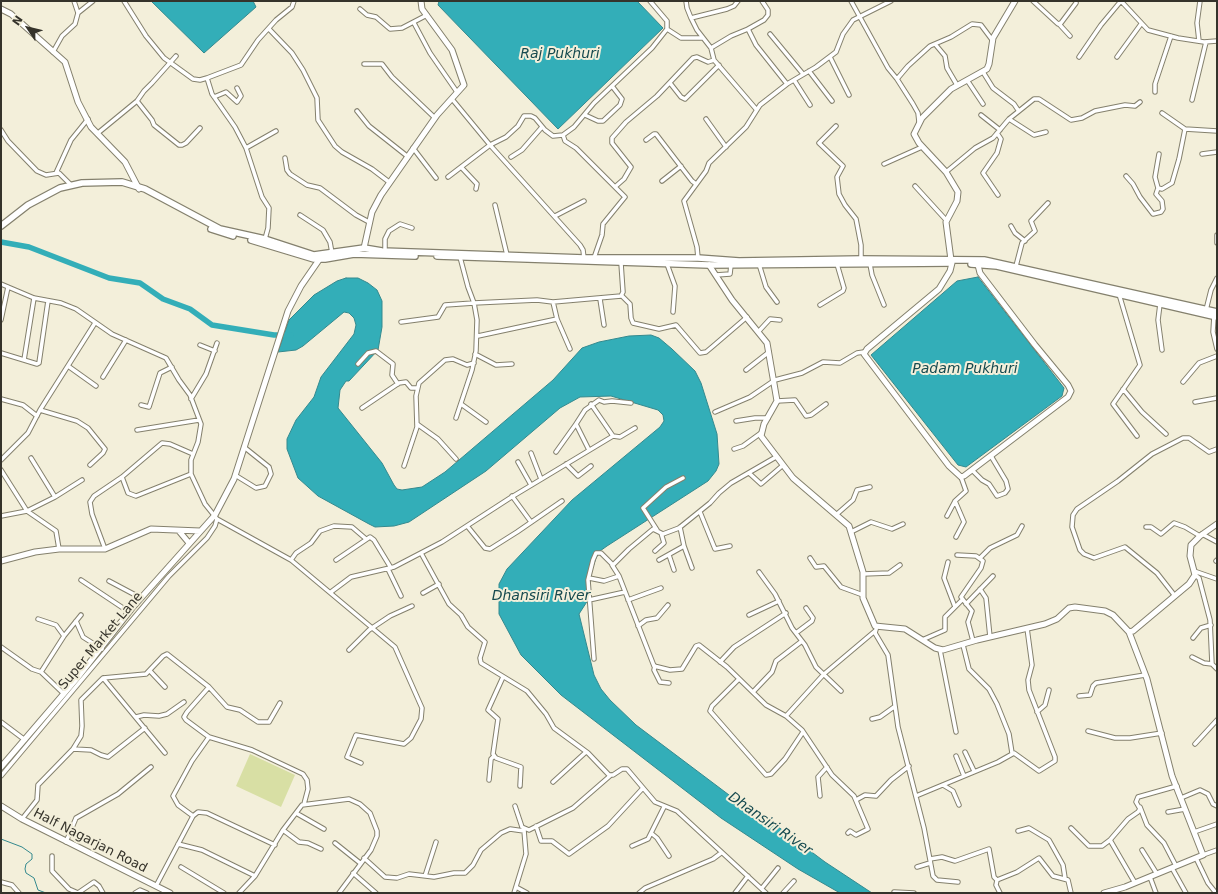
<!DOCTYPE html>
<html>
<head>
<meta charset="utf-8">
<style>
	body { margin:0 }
	#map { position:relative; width:1218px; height:894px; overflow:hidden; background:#f3efda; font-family:"DejaVu Sans",sans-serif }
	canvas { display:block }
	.frame { position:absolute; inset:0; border:2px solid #35332b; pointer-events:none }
	.north { position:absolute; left:8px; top:8px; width:40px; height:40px; -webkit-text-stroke:3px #f3efda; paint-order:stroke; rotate:305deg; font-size:11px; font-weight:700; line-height:16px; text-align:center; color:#35332b }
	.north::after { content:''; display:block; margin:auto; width:14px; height:18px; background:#35332b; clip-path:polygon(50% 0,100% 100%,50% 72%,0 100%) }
</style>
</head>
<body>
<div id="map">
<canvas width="1218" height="894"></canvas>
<div class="frame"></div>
<div class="north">N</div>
</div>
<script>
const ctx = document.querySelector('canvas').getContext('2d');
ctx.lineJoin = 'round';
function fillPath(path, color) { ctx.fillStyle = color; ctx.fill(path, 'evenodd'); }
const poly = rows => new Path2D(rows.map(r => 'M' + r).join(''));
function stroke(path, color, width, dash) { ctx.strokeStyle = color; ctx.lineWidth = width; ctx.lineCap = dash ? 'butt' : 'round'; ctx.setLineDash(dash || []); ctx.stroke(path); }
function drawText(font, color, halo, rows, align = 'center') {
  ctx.font = font + ' "DejaVu Sans",sans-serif'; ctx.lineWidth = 4; ctx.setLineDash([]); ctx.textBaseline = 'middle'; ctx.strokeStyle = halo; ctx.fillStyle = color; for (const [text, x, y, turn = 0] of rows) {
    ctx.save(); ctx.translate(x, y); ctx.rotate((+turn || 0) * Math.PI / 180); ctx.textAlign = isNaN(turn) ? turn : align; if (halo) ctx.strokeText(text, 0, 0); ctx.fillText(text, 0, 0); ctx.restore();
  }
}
fillPath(poly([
	[250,754,295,775,281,807,236,786]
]), '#d8dfa4');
const water = poly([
	[151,1,253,1,256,7,204,53,151,1],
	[439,1,637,1,663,28,558,129,438,5,439,1],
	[978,277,1064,388,1062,396,966,467,958,465,871,355,957,281,978,277],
	[346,278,358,278,368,283,377,290,382,301,382,327,378,350,349,381,346,381,340,390,338,408,382,463,394,485,397,489,402,490,422,487,445,472,553,380,582,348,599,342,629,336,651,335,659,338,672,349,695,371,701,383,717,434,719,464,716,471,708,481,607,546,600,551,596,558,591,573,588,600,579,614,594,675,601,689,610,700,636,725,749,810,769,820,825,862,872,893,840,893,798,869,721,818,561,695,521,655,499,614,499,584,507,569,572,500,660,427,664,421,663,415,658,410,611,396,580,397,560,408,486,471,409,522,394,526,375,527,369,524,318,496,298,478,287,449,287,439,296,420,314,397,321,377,354,334,356,325,354,318,349,313,344,312,303,346,296,350,278,352,289,320,314,295,337,281,346,278]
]);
fillPath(water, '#33aeb8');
stroke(water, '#34898e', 1);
stroke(poly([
	[1,839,22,847,32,854,32,859,26,864,25,869,26,873,34,878,38,890,46,893]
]), '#34898e', 1);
stroke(poly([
	[1,242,29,247,109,278,140,283,163,299,190,309,212,325,274,335,291,335]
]), '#33aeb8', 5.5);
const street = poly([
	[74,1,78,13],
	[124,1,146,36,164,58,193,79,200,80,207,78],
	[686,1,687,8,691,18],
	[851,1,888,68,897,79,913,104,918,113,919,122],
	[1033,1,1058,24,1061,23,1076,3],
	[360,9,367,15,376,17,390,29,402,28,427,15],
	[414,23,430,53,457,92],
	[1059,24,1070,36],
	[269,29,292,53,303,70,317,98,318,120,335,146,342,152,372,169,389,182],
	[667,29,681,38,703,38],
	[748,29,764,20,768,15,768,10,762,1],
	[770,34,803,74],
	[1199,41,1197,23,1200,1],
	[935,44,945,56,947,68,957,85],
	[711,48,697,30,691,18,727,9,734,6,738,1],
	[53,52,62,36,75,24,78,13,93,1],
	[830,57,849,95],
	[1079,57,1101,25,1121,1,1148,30,1178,38,1204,42,1217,41],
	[1117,57,1141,24],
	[714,60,711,48,731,36,748,29,756,45,787,84],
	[364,64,382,64,392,77,435,118],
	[809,71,832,101],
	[983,72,993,88,1014,104,1018,110],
	[897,79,908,66,930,46,951,37,972,24,981,25,993,41],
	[794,80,810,105],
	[967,80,983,104],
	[670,83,681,97,685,99,719,65],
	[1155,92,1155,84,1171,36],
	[214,97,226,92,237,102,241,96,237,88],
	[452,99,490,145,580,245,583,250,584,258],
	[1192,100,1206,42],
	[137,101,152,120,154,125,179,145,182,145,186,143,200,128],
	[357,111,369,126,407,156],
	[1162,113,1185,129,1217,131],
	[585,115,598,121,603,121,620,105,622,99,612,86],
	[981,115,1000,130],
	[706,119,726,147],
	[1009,119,1034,135,1046,132],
	[836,126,819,143,843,166,837,177,839,194,845,205,856,219,861,245,861,259],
	[1,130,8,141,37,171,46,175,59,173,71,185],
	[98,133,137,101,144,91,152,83,176,56],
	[997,133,1001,139,997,153,983,173,998,195],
	[563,135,565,141,576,148,625,197,603,224,602,235,594,258],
	[646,140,654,134,656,134,692,181,696,184],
	[246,148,276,131],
	[413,148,436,178],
	[1159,154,1155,177,1158,188,1162,189,1172,183,1179,159,1185,129],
	[1202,154,1217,152],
	[511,157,522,150,542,127],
	[285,158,287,170,290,174,307,185,320,188,356,215,369,222],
	[884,164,922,147],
	[461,167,477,184,476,189],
	[946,172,975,148,993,138,1009,119,1034,99,1039,99,1071,120,1082,118,1095,111,1125,105,1135,106,1140,102],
	[56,173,71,140,88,119],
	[1126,176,1133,184,1140,197,1153,214,1161,212,1163,209,1162,201,1156,194,1158,188],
	[448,177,490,145,506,137,518,126,524,116,531,116,535,118,545,130,553,136,563,135,574,127,594,103,652,48,667,29,667,21,650,1],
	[662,181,681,166],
	[616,186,624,179,631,167,612,143,612,138,626,122,657,96,693,58,697,57,708,62,714,60,756,109],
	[915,186,946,220],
	[495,205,507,255],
	[300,215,323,230,330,242,332,253],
	[555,216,584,201],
	[1011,226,1015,233,1025,241],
	[1217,235,1217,243],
	[265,239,268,228,269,208,262,197,246,148,235,127,212,94,207,78,241,65,258,40,276,20,292,7,294,1],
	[385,251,385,239,389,231,400,224,412,228],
	[460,257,468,287,474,303,537,300,553,302,621,296,623,292,621,263],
	[698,258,697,247,684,201,706,171,709,163,746,127,760,105,787,84,816,67,836,52,843,34,853,20,891,1],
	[667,264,675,286,673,312],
	[759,264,766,287,777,302],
	[870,264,872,275,884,305],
	[1016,266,1022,243,1035,231,1031,221,1048,203],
	[716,275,730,274,731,265],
	[1,284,34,298,61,303,76,309,112,334,166,358,179,380,190,395,201,424,198,442,191,460,191,474,205,504,217,519,291,560,395,647,422,708,421,719,411,738,404,744,356,735,347,757,361,763],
	[1119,294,1140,365,1113,404,1137,436],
	[622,296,630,304,631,318,633,323,659,329,676,325,700,353,706,352,712,347,747,317],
	[600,299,604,325],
	[553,302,557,319],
	[1160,304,1158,320,1162,350],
	[820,305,843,291,844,288,837,264],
	[1206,310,1211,290,1217,278],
	[1214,316,1213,332,1217,349],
	[1,320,8,287],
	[401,322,438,317,445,305,474,303,477,320,476,351,472,370,456,418],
	[759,331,770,319,780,320],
	[478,336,557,319,570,349],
	[200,345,215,351],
	[1,353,37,364,39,363,48,301],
	[475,354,496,365,512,364],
	[24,360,34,298],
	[358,364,368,353,376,351,393,364,392,375,398,384],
	[68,366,96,386],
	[746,370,769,352],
	[103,377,126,340],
	[1183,382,1199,363,1217,356],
	[1123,389,1142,412,1166,434],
	[1,399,23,405,37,416],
	[191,399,206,374,217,343],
	[777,401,795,400,806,416,811,415,826,404],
	[1195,402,1217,398],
	[461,404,486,422],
	[591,404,613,436,620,437,635,428],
	[141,405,149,407,160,373,172,367],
	[362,408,399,383,406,382,411,388,417,388],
	[40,410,77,421,88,428,105,449,103,453,90,465],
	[715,412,750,397,775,380,802,373,823,362,840,363,857,353,864,352],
	[736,421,755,418,768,418],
	[417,424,438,439,456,459],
	[137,430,199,420],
	[734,449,743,446,761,433],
	[589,450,576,424,585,410,599,400,604,402,612,401,631,403],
	[556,452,576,424],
	[531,453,541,479],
	[31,458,55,497],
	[1,460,28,433,40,410,95,323],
	[518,462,531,485],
	[566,464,578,476,591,466],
	[404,466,417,427,416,396,419,383,445,360,453,359,467,365,474,363],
	[1,470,27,511,56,531,59,549],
	[972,470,982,480,989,484,997,496,1005,493,1008,489,1006,481,991,456],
	[749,473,761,484,782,466],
	[235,475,256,488,265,486,271,474,269,467,244,447],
	[122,477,128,493,136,496,191,474],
	[512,496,531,522],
	[955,501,964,522,956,537],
	[700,512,715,549,730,546],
	[837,514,853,500,857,490,870,487],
	[1,516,27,511,55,497,82,480],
	[947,516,955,501,966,491,961,477],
	[468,527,485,548,490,549,517,532,562,501],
	[1146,527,1151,527,1161,534,1174,523,1185,527,1200,536],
	[657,530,643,508,666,487,683,478],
	[851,532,871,522,892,529,903,524],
	[1202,534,1217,542],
	[684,546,692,568],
	[105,549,92,514,90,502,94,496,122,477,162,443,170,444,193,454],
	[655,551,664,543,661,533],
	[421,553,449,604,461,615,468,627,485,642,480,658,481,663,527,691,546,714,554,728,588,753,609,775,613,775,622,769,627,769,655,802,677,811,766,893],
	[669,555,674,570],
	[957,555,976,556,983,561,981,568,961,597,972,611,968,622,973,641],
	[810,558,816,567,824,566,841,587,863,595],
	[980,558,990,548,1017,535,1022,526],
	[291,560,296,553,311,543,320,531,334,526,352,527,366,539],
	[336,560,370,537,374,540,391,568],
	[659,560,684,546,680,527],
	[1216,561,1217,560],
	[948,562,944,578,955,607],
	[612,565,619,576,654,666,670,670,682,669,696,646,699,645,727,667,766,705,786,716,802,730,832,775,854,796,868,829,856,835,850,831,848,833],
	[388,569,401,596],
	[1194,571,1217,579],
	[759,572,775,594,792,628,805,645,816,667,841,691],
	[863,574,889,573,900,565],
	[1195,575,1199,578,1210,620,1212,664,1217,669],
	[589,578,604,581,619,576],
	[81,580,129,612],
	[109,581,141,598],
	[980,589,986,598,990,637],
	[331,592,351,577,394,567,442,542,510,498,613,436],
	[423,593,439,584],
	[1175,596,1157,573,1125,547,1094,558,1084,554,1080,550,1072,527,1073,515,1077,509,1118,481,1152,454,1183,438,1189,438,1209,452,1217,449],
	[589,600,625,592],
	[628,600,661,588],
	[966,604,993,576],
	[749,615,779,601],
	[38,619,56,625,64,636,41,672],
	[76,621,83,637,102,649],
	[638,626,646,620,657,618,668,605],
	[877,626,875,633,888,655,898,727,924,828,933,876,937,880,958,882],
	[796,633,812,621,813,618,806,608],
	[64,636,81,615],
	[1193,638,1201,628,1211,625],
	[922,640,945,630,945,617,962,600],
	[963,645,969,669,989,689,997,704,1009,734,1012,753],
	[1,647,32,669,41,672,63,693],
	[349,650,369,630,390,616,412,606],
	[940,650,956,732],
	[1192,657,1204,663,1212,664],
	[594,659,588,580,593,560,596,553,601,553,613,565,629,549,653,529,663,534,679,528,710,503,719,493,731,483,776,457],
	[720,662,734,647,786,613],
	[655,666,654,670,660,682,669,683],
	[150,671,165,687],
	[503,677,488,710,498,719,493,754,496,758,521,767,520,786],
	[103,678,165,753],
	[739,679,712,706,710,711,766,775,771,774,785,759,803,732],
	[209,687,187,712,184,717,186,720,209,737,252,750,303,774,307,780,308,789,304,804],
	[753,692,772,672,776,661,802,641],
	[1079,696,1090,695,1093,686,1096,683,1145,675],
	[1037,712,1045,705,1049,690],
	[786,716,824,674,875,631],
	[136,717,144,715,159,716,167,714,184,702],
	[872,719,880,717,894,707],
	[1,722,25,740],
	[1088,731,1115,738,1130,738,1162,733],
	[1195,744,1217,720],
	[73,749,91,750,101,755,108,757,145,728],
	[965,752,974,771],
	[956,756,964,776],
	[1,776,169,576,207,538,215,526,217,519],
	[489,780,491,759,494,756],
	[553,782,586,752],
	[943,785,953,791,959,805],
	[820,796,818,777,827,767],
	[916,796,998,762,1014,753,1039,771,1055,761,1055,757,1029,690,1028,680,1032,665,1027,628],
	[1181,798,1200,790,1208,794,1213,804,1217,806],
	[856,800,865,795,876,796,891,780,909,766],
	[515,806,522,827,529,830,573,808,611,775],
	[1140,807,1147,825,1164,843,1176,866],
	[1168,812,1185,809],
	[296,813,324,829],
	[193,816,178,805,173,796,192,761,209,737],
	[22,819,37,800,38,785,73,749,81,736,82,726,81,700,103,678,146,674,163,656,167,654,209,687,227,707,240,710,258,722,269,722,280,703],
	[536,826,541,841,552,841,569,854,608,826,643,788],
	[1071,828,1089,846,1102,846,1110,840,1128,819,1138,812,1140,809,1136,802,1138,797,1177,786],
	[283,830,299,842,308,843,321,849],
	[1018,831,1029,828,1049,840,1063,865,1065,878],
	[1194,832,1217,824],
	[651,833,657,838,669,856],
	[1110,840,1135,883],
	[66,842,76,818,118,794,151,767],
	[335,843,360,863],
	[178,844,202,850,255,876],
	[632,846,648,839,664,807],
	[1142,850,1157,874],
	[1203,855,1217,850],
	[52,856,52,871,69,889,78,893,94,882,99,886,103,893],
	[364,858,385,877,397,878,409,874,434,877,454,873,465,873,473,865,481,850,501,833,510,829,524,831],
	[1196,858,1208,883,1216,893],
	[930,859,942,857,955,861,989,849,994,877,997,880,1017,872,1039,858,1053,876,1068,880,1071,893],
	[181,867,224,893],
	[917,867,930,863],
	[1172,868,1186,893],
	[353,873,376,893],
	[425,876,436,842],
	[1150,877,1156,893],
	[997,880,996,885,1000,893],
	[1,882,12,885,19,893],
	[156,886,193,816,198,812,207,813,275,845],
	[516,887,527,893],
	[762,888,778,868],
	[894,892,914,893],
	[135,893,140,890,147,893],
	[239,893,255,876,283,830,302,805,349,799,360,804,370,813,377,831,377,836,371,850,339,893],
	[514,893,526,854,524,830],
	[639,893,645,888,713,859,721,853],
	[735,893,748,876],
	[783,893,794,881]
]);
const secondary = poly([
	[1,9,11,14,65,62,78,102,91,127,125,162,139,189],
	[364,248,372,212,381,195,437,115,464,85,452,50,422,9,421,1],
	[951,260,946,222,957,201,958,192,946,172,919,143,914,134,922,118,951,89,987,69,989,64,993,38,1015,1],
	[952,263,950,271,939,289,867,349,864,354,949,466,961,477,964,476,1068,397,1071,391,1068,385,1035,345,980,273,977,261],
	[709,265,732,300,767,343,777,401,764,424,761,436,793,478,849,526,863,572,863,598,875,626,905,629,935,648,943,650,977,640,1045,624,1057,619,1069,608,1075,607,1105,611,1113,615,1129,632,1147,679,1172,776,1203,855,1125,887,1104,893],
	[179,531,189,543],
	[1,561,35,552,59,549,105,549,151,529,200,531],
	[1129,632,1133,631,1189,584,1195,575,1190,556,1191,545,1200,536,1217,524],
	[1,767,79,676,132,608,215,515,234,479,288,311,301,286,321,257],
	[1,806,22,819,170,893]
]);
const primary = poly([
	[1,226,28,205,60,188,82,183,122,182,145,189,220,229,265,239,314,255,364,248,382,251,584,258,698,258,739,261,861,259,984,260,1217,312],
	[211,229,233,236],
	[251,240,314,259,325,259,354,254,415,256],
	[437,256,709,265,951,263],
	[971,264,997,266,1217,317]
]);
stroke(street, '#84806d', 5.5);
stroke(secondary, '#84806d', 7);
stroke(primary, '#84806d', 8);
stroke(street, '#fff', 3.5);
stroke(secondary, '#fff', 5);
stroke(primary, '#fff', 5.5);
drawText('13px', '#35332b', '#f3efda', [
	["Super Market Lane",101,641,-50],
	["Half Nagarjan Road",90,841,27]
]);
drawText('italic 14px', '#164a4f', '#f3efda', [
	["Raj Pukhuri",560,54],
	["Padam Pukhuri",965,369],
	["Dhansiri River",541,596],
	["Dhansiri River",770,824,35]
]);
</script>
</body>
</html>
